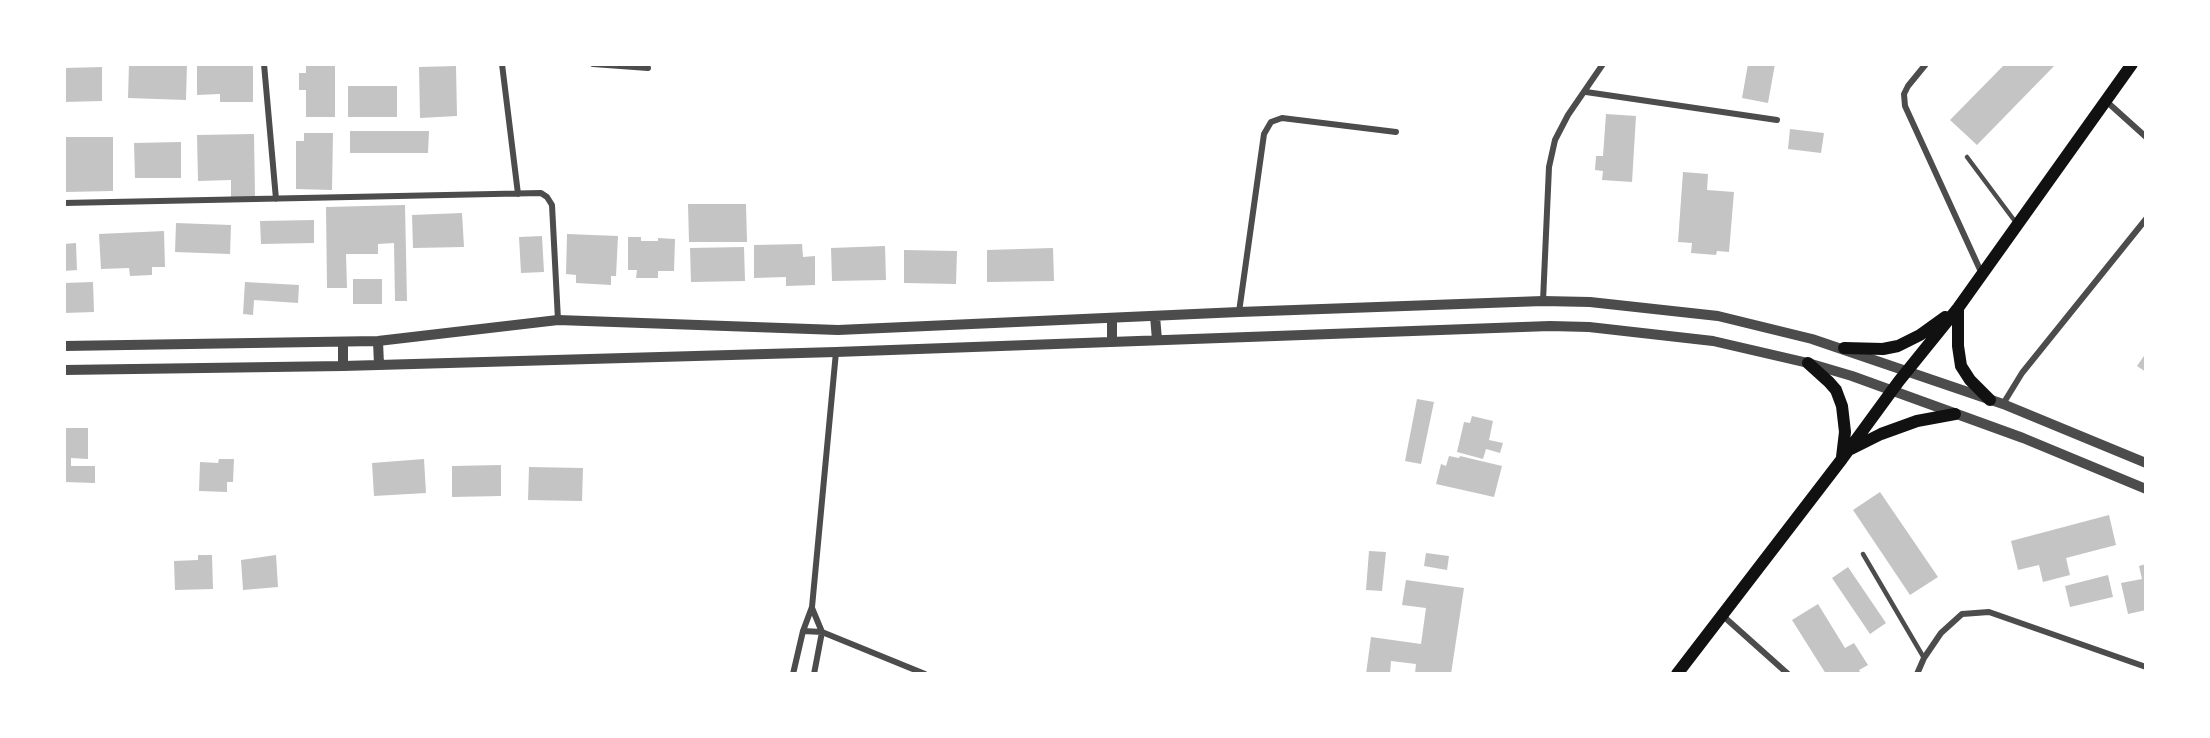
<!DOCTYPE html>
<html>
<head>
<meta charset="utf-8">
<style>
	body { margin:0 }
	#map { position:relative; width:2210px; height:738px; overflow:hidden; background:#fff; font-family:"Roboto Serif",serif }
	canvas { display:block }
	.frame { position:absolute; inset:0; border:66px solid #fff; pointer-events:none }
</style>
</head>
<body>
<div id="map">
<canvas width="2210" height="738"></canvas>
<div class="frame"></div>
</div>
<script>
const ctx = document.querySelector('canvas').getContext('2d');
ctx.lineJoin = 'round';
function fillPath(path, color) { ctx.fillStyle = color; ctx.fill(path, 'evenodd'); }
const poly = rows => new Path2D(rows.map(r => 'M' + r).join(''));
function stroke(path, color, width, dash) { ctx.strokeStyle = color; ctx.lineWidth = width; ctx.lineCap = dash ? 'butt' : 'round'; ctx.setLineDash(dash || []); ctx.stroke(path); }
fillPath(poly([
	[129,64,187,64,186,100,128,98],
	[197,64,253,64,253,102,220,102,220,94,197,95],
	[306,64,335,64,335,117,306,117,306,90,299,90,299,73,306,73],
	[1748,64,1775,64,1768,103,1742,98],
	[2005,64,2056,64,1977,145,1950,120],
	[456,66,457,116,420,118,419,67],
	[102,67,102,101,64,102,64,68],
	[348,86,397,86,397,117,348,117],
	[1606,114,1636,116,1632,182,1602,180,1603,171,1595,170,1596,156,1603,156],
	[1790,129,1824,133,1821,153,1788,149],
	[350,131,429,131,428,153,350,153],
	[304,133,333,133,332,190,296,189,296,141,304,141],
	[254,134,255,197,231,198,231,180,198,181,197,135],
	[64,137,113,137,113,191,65,192],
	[181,142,181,178,135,178,134,143],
	[1683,172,1708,174,1707,190,1734,192,1729,252,1717,251,1716,255,1691,253,1692,243,1678,242],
	[688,204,746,204,747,242,689,242],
	[405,205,407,301,395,301,394,243,378,244,378,254,346,254,347,288,327,288,326,207],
	[462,213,464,247,413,248,412,215],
	[314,220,314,243,261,244,260,221],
	[176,223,231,225,230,254,175,252],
	[164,231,165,267,152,267,152,275,130,276,129,268,101,269,99,234],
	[567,234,618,236,616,276,611,276,611,285,576,283,576,275,566,274],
	[542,236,544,272,521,273,519,237],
	[628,237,641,237,641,241,658,241,658,238,675,239,674,271,658,271,658,278,636,278,637,270,628,270],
	[76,243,77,270,64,271,64,244],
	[802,244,803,257,815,256,815,285,786,286,786,277,754,278,754,245],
	[885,246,886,280,832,281,831,248],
	[744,247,745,281,691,282,690,248],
	[1053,248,1054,281,987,282,987,250],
	[904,250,957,251,956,284,904,283],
	[353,279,382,279,382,304,353,304],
	[93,282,94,312,64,313,64,283],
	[245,282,299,285,298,303,254,300,253,315,243,314],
	[2146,353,2146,372,2137,366],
	[1417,399,1434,402,1421,464,1405,461],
	[1472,416,1493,421,1489,440,1503,443,1500,453,1486,449,1483,459,1457,452,1464,422,1470,423],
	[64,428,88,428,88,459,71,458,71,466,95,466,95,483,64,482],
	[1449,456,1459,458,1460,456,1502,466,1494,497,1436,484,1441,464,1446,466],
	[219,459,234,459,233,482,227,482,227,492,199,491,200,462,218,463],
	[424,459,426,493,374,496,372,463],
	[501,465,501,496,452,497,452,466],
	[529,467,583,468,582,501,528,500],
	[1880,492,1938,577,1910,595,1853,510],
	[2109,515,2116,545,2066,558,2070,575,2043,582,2039,565,2018,570,2011,541],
	[1369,551,1386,552,1382,591,1366,590],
	[1426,553,1449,556,1447,570,1424,566],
	[198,555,212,555,213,589,175,590,174,561,198,560],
	[276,555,278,587,243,590,241,560],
	[2146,564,2146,610,2128,614,2121,583,2142,579,2139,566],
	[1848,567,1886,623,1870,634,1832,578],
	[2108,575,2113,597,2070,607,2065,586],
	[1406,580,1464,588,1451,674,1415,674,1416,664,1391,661,1390,674,1366,674,1371,637,1421,644,1426,608,1402,605],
	[1818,604,1845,648,1854,643,1868,665,1859,670,1861,674,1826,674,1792,620]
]), '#c4c4c4');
stroke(poly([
	[1967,157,2017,224],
	[1863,554,1924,658]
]), '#4c4c4c', 4.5);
stroke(poly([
	[264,64,276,199],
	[502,64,518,194],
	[593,64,648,68],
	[1926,64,1908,86,1904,94,1905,106,1982,274],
	[1586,92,1777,120],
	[2106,101,2146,137],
	[64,203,541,193,547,197,552,205,558,320],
	[1543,301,1549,167,1555,140,1568,115,1603,64],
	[1239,312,1264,134,1271,122,1282,118,1396,132],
	[2003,404,2022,373,2146,219],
	[812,608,822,632,814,674],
	[1722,615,1788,674],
	[803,631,822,632,925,674],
	[793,674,803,631,812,607,836,352],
	[1917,674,1924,658,1941,633,1962,614,1989,612,2146,667]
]), '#4c4c4c', 6);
stroke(poly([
	[1155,316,1157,340],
	[1112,318,1112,342],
	[378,341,379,365],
	[343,342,343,366],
	[64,346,378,341,558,320,838,330,1239,312,1543,301,1590,302,1718,316,1812,339,2003,404,2146,463],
	[64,370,343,366,836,352,1550,326,1589,327,1713,341,1808,363,1852,376,2023,438,2146,489]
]), '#4c4c4c', 10);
stroke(poly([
	[1958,308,1958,346,1961,366,1970,380,1990,400],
	[1844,348,1883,349,1898,346,1920,335,1945,317],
	[1808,363,1829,382,1836,390,1842,406,1845,432,1842,457],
	[1851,449,1881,434,1917,421,1955,414],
	[1677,674,1842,459,1899,381,1958,308,2132,64]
]), '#111', 12);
</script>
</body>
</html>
